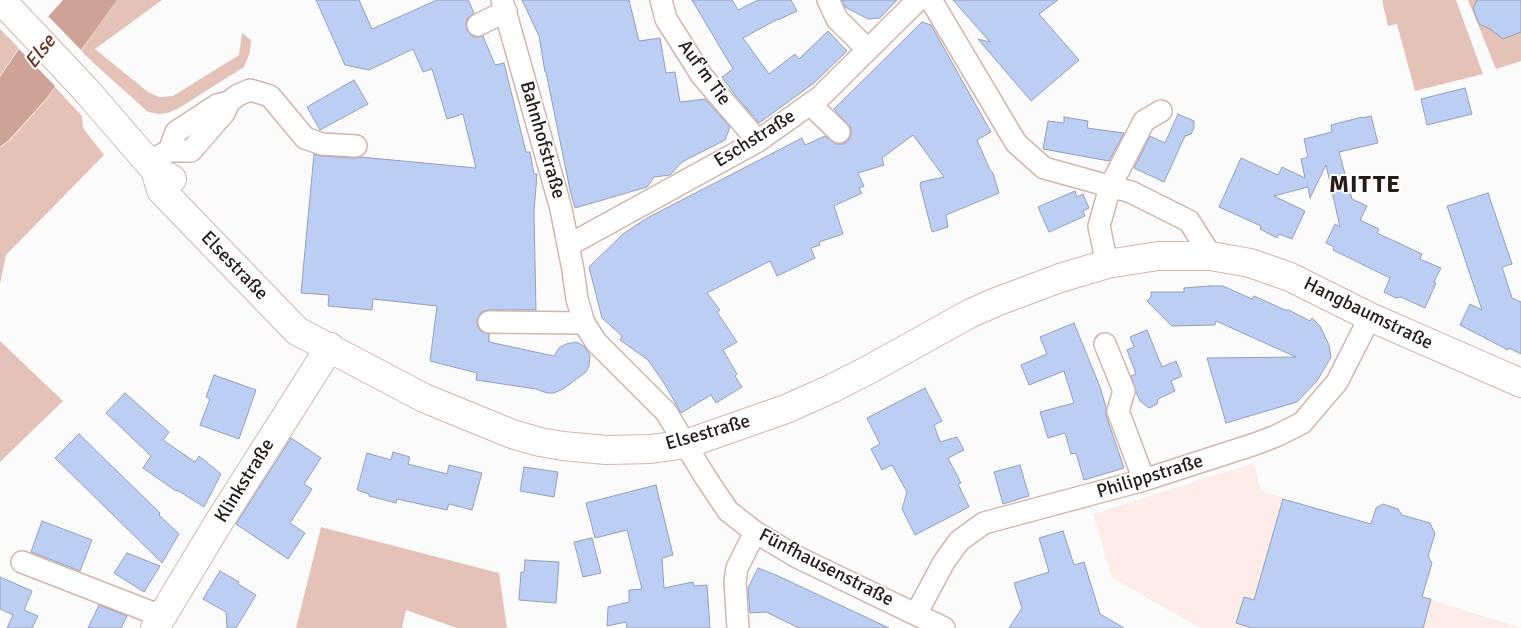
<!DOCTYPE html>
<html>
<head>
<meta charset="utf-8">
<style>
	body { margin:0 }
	canvas { display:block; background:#fbfbfb }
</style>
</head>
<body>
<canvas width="1521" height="628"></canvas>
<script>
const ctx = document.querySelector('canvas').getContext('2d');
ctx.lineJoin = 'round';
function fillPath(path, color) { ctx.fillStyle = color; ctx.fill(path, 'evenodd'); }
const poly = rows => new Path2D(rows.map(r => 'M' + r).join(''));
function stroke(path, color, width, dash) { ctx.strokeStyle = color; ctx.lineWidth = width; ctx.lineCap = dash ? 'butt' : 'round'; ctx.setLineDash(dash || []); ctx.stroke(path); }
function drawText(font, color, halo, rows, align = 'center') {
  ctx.font = font + ' Signika,sans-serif'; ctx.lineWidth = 4; ctx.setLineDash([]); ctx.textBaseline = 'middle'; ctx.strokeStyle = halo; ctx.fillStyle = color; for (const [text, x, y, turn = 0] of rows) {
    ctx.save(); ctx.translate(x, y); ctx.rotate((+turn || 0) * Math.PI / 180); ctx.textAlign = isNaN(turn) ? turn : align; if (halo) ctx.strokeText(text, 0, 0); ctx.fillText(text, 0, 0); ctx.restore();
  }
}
fillPath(poly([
	[1254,463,1261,491,1278,496,1283,499,1371,525,1376,508,1383,504,1398,509,1402,515,1430,523,1435,534,1428,556,1432,563,1413,594,1521,628,1201,628,1112,578,1093,514]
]), '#fdece7');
fillPath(poly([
	[117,0,162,0,95,49,148,92,159,97,173,96,239,55,242,33,251,40,250,52,244,67,179,108,168,113,159,114,148,112,99,68,81,51],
	[1382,0,1456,0,1483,74,1415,91,1397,24,1388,26],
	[1468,0,1521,0,1521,61,1496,69],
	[0,29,19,48,0,76],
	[55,87,82,116,83,128,104,155,6,255,0,284,0,148,10,140,46,100],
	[0,341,63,401,0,462],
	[321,527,499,573,507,628,457,628,406,610,402,628,296,628]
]), '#e4c2b7');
fillPath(poly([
	[63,0,117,0,46,99,9,140,0,147,0,77,19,49]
]), '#cea295');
fillPath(poly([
	[47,15,83,52,57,88,17,47]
]), '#fbfbfb');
const building = poly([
	[316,0,359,0,372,29,437,0,468,0,474,13,467,19,466,24,467,30,472,36,477,37,483,36,495,65,504,63,526,152,530,152,534,174,537,174,534,212,536,310,489,310,483,311,479,315,477,322,478,328,482,332,489,334,489,342,554,356,559,348,566,344,576,342,584,346,590,355,589,366,586,372,563,389,554,393,547,393,536,389,476,380,477,373,430,361,437,306,373,299,372,310,328,306,329,295,301,293,314,154,321,156,355,158,361,157,476,168,463,114,447,119,432,69,423,72,413,49,369,70,345,65,316,0],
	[522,0,629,0,639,41,660,38,666,73,675,72,680,102,705,99,730,127,725,140,682,162,670,175,654,177,647,187,575,208,570,190,546,72,545,72,539,36,522,0],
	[692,0,732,0,738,10,758,0,791,0,797,11,778,20,778,19,743,38,769,74,795,54,799,59,828,31,847,51,814,83,759,123,735,95,722,77,733,69,692,0],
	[842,0,897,0,880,18,868,19,845,7,842,0],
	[953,0,1058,0,1039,14,1079,60,1031,101,978,39,990,42,953,0],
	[1477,0,1521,0,1521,32,1503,39,1490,29,1479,24,1473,8,1477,0],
	[922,22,931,25,991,132,977,140,990,170,993,173,999,193,946,215,948,227,932,232,920,185,921,182,944,177,913,135,882,158,884,165,858,173,864,186,859,188,862,193,834,206,843,234,819,242,820,245,811,248,815,258,777,276,770,261,707,293,720,310,717,312,737,342,723,350,737,374,735,376,742,387,716,403,711,395,681,413,664,383,648,360,620,340,622,336,602,318,589,267,623,234,647,218,802,138,805,145,825,136,836,144,843,144,848,141,851,135,851,128,834,109,922,22],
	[354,80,368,104,320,130,307,107,354,80],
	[1465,88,1472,114,1427,125,1421,99,1465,88],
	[1178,114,1194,121,1194,128,1191,134,1185,136,1164,182,1134,168,1150,136,1165,143,1178,114],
	[1371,116,1378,143,1339,152,1352,199,1367,206,1360,220,1379,229,1377,233,1422,254,1420,259,1441,268,1434,282,1436,283,1425,308,1401,297,1396,298,1384,292,1390,278,1333,250,1334,247,1326,243,1335,224,1340,227,1326,165,1310,198,1308,187,1274,196,1305,211,1292,239,1279,234,1277,238,1260,229,1261,226,1219,207,1241,158,1278,175,1282,167,1305,178,1301,159,1308,157,1304,139,1332,132,1331,125,1362,117,1363,118,1371,116],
	[1064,117,1088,121,1087,128,1124,133,1109,161,1043,149,1048,121,1064,123,1064,117],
	[1075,191,1077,197,1083,194,1089,208,1083,211,1085,216,1049,232,1038,207,1075,191],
	[1488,193,1512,264,1502,267,1512,298,1521,302,1521,354,1509,348,1508,350,1460,325,1470,304,1482,310,1447,206,1488,193],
	[1209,286,1223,286,1252,299,1254,296,1285,310,1289,310,1310,321,1312,318,1320,326,1329,345,1331,357,1317,381,1297,402,1226,423,1207,358,1296,357,1216,321,1215,325,1172,326,1147,301,1151,297,1151,292,1184,292,1184,288,1209,286],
	[1074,323,1100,387,1106,407,1106,415,1124,468,1084,480,1076,453,1071,454,1065,433,1048,438,1040,412,1074,403,1064,371,1029,385,1021,365,1047,354,1040,337,1074,323],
	[1147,330,1162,367,1176,361,1182,376,1171,381,1175,391,1158,399,1157,404,1149,408,1140,401,1136,392,1131,376,1136,374,1127,350,1134,347,1130,337,1147,330],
	[214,375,256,390,239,439,200,425,210,399,206,397,214,375],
	[925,388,942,421,934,425,940,442,957,437,964,450,948,458,961,483,958,484,969,507,915,535,902,509,907,492,892,465,882,470,871,449,880,444,867,418,925,388],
	[125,393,169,432,163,440,195,462,199,456,221,474,204,507,177,490,176,491,143,468,151,456,106,413,125,393],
	[79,434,160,513,159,515,179,534,162,563,55,458,79,434],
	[291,438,321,458,304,484,312,489,290,523,305,533,288,559,236,524,291,438],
	[393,452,410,457,408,464,447,474,449,465,482,473,472,510,449,504,447,510,397,499,396,503,369,496,369,494,357,490,367,453,391,460,393,452],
	[1020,465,1029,496,1003,504,994,472,1020,465],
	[524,467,558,472,554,497,520,491,524,467],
	[656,485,673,555,662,558,664,588,693,582,694,586,707,585,710,628,627,628,626,622,607,626,608,607,629,602,629,590,642,589,627,530,595,538,586,503,656,485],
	[1283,499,1371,524,1376,508,1383,504,1398,509,1402,515,1430,523,1435,534,1428,556,1432,563,1422,597,1431,599,1423,628,1252,628,1236,623,1244,597,1254,600,1283,499],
	[42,521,92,540,80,571,31,552,42,521],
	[1063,531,1074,565,1084,562,1100,614,1124,628,1009,628,1022,608,1014,583,1049,572,1039,538,1063,531],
	[592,538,601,573,583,577,574,542,592,538],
	[127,553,160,566,144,592,114,573,127,553],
	[525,560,559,562,556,603,519,600,521,572,524,572,525,560],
	[758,568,776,575,889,628,799,628,766,612,750,613,748,588,758,568],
	[220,571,239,582,238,584,256,595,236,628,227,628,226,612,203,599,220,571],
	[0,577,32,591,24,610,38,616,32,628,7,628,13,615,0,609,0,577],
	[99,605,127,616,121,628,88,628,99,605]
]);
fillPath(building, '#bdcef4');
stroke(building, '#949fb7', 1);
const street = poly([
	[502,0,561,209,573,270,577,299,584,323,596,342,666,412,704,475,728,511,755,532,797,557,944,628],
	[661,0,666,19,702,76,758,141],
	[828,0,837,19,867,49],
	[931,0,1016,143,1044,168,1131,192,1189,221,1211,256],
	[478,25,506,11],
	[810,104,839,132],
	[169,151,176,132,217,105,229,102,238,95,250,90,270,96,305,138,322,144,356,146],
	[157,157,169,151,191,151,224,113,229,102],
	[569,245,758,141,810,104,820,97,918,0],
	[1107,264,1099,226,1110,187,1144,121,1161,111],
	[489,322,584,323],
	[1105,344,1124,391,1118,411,1144,480],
	[22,562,161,616],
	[916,614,944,562,959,541,984,523,1144,480,1255,444,1276,436,1302,423,1337,382,1370,317],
	[738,628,735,582,737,568,755,532]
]);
const secondary = poly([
	[1,0,85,89,155,170,172,179],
	[155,170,161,190,297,331,424,398,512,434,540,442,563,446,606,450,651,449,686,444,786,409,833,388,870,369,969,314,996,302,1060,278,1107,264,1158,256,1211,256,1250,263,1290,277,1370,317,1521,383],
	[155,628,217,525,330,347]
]);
stroke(street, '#d4b5ac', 24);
stroke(secondary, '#d4b5ac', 30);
stroke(street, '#fff', 21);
stroke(secondary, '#fff', 28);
drawText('19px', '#261b17', '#fff', [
	["Auf'm Tie",704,73,54],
	["Eschstraße",755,139,-32],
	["Bahnhofstraße",542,140,74],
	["Elsestraße",234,266,46],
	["Hangbaumstraße",1368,314,26],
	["Elsestraße",708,433,-16],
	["Philippstraße",1150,477,-17],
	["Klinkstraße",245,481,-58],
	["Fünfhausenstraße",826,568,27]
]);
drawText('italic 20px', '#693120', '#fff', [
	["Else",41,52,-52]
]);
ctx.letterSpacing = '1px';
drawText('bold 24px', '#261b17', '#fff', [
	["MITTE",1365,186]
]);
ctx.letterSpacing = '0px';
</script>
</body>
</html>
